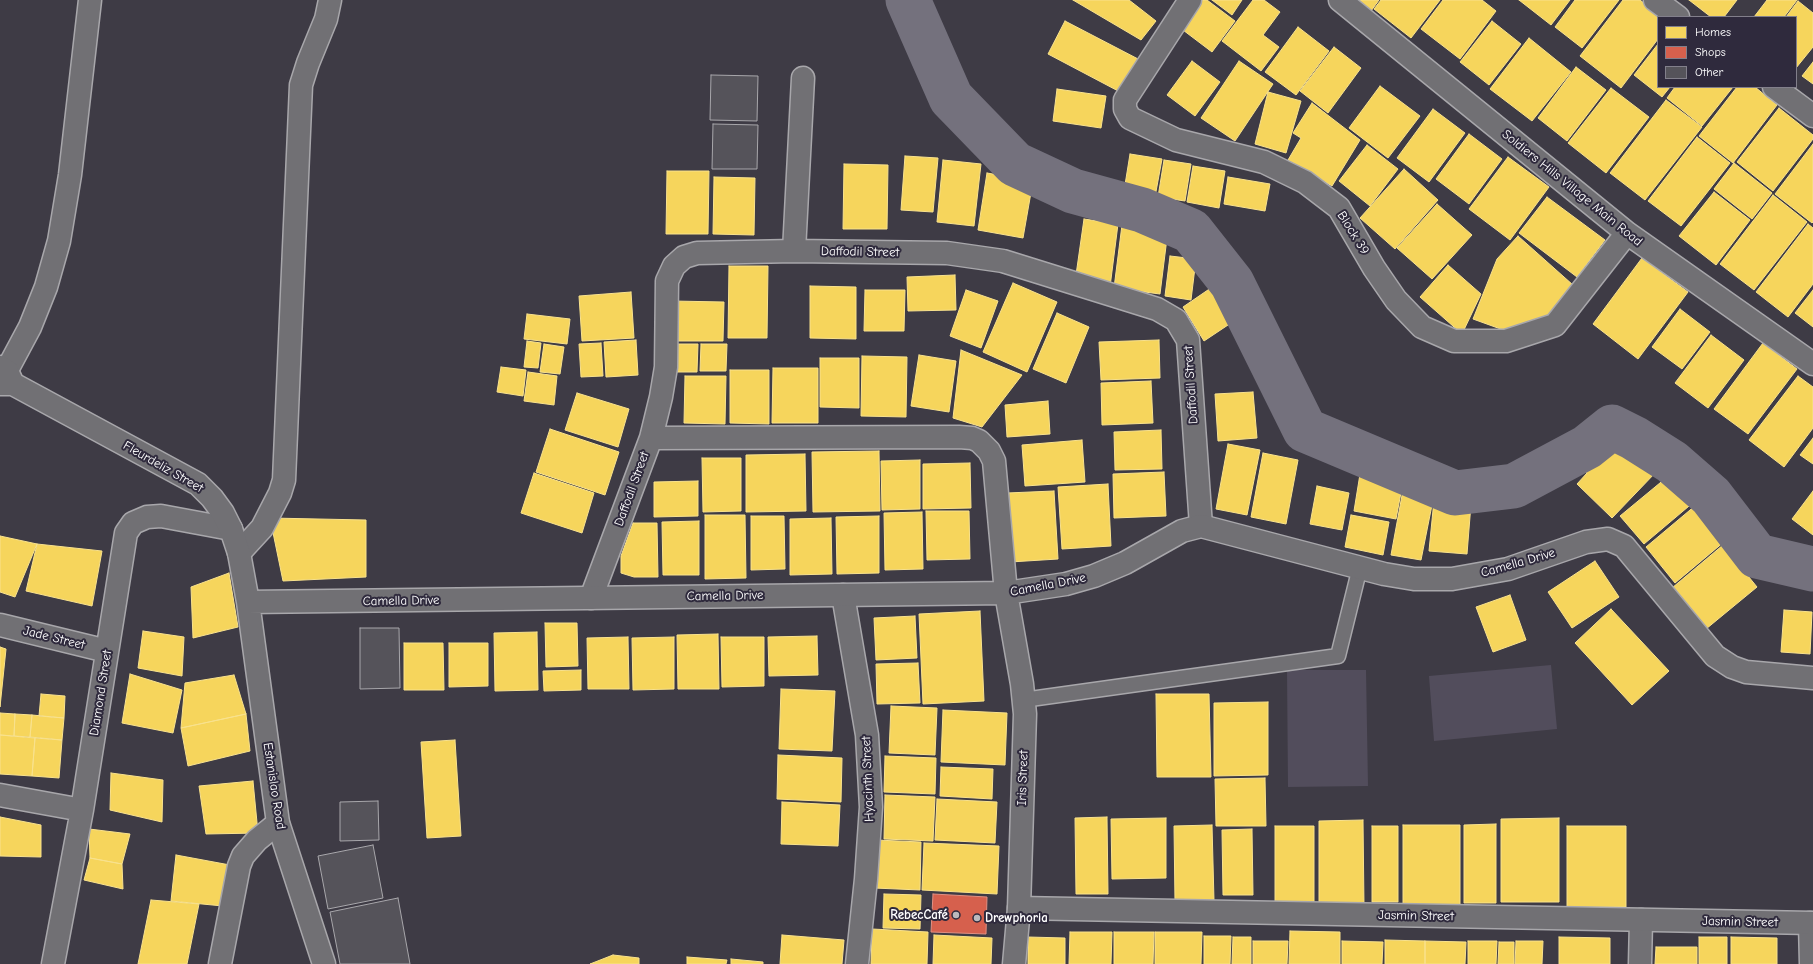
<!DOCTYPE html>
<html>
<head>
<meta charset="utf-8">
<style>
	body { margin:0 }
	#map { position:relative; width:1813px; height:964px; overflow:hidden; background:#3e3b45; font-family:"Comic Neue",sans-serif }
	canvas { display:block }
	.legend { position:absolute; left:1657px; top:16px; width:140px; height:72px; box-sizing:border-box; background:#2f2a3d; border:1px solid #827f8b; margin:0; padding:5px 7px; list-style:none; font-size:12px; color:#fff }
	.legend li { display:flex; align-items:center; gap:8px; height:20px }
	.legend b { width:20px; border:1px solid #827f8b }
</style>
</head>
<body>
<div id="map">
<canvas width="1813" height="964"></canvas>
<ul class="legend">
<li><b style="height:11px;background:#f6d55c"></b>Homes</li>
<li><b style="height:11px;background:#d6604d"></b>Shops</li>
<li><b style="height:11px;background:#55535a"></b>Other</li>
</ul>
</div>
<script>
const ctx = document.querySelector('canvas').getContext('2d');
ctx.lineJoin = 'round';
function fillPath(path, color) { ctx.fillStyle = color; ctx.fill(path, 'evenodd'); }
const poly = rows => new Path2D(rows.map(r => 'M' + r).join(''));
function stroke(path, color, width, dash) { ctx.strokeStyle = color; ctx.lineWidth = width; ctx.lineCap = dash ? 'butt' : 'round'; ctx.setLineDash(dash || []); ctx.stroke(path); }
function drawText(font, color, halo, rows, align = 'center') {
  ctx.font = font + ' "Comic Neue",sans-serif'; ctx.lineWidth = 4; ctx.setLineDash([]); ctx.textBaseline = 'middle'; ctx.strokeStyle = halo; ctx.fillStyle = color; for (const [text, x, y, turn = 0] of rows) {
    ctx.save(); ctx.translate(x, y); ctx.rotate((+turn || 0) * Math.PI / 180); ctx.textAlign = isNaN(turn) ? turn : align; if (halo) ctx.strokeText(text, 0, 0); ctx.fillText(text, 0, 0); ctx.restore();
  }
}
fillPath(poly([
	[1551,665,1557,729,1434,741,1429,676],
	[1287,670,1366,670,1368,786,1288,787]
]), '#524d5c');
const homes = poly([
	[1073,0,1129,0,1156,21,1141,40,1073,0],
	[1199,0,1207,0,1235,21,1212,52,1179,27,1199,0],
	[1212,0,1242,0,1232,15,1212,0],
	[1253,0,1264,0,1280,12,1263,35,1279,47,1261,71,1222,41,1253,0],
	[1357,0,1379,0,1371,11,1357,0],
	[1381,0,1440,0,1411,38,1374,9,1381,0],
	[1443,0,1482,0,1496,11,1460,59,1421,29,1443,0],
	[1519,0,1570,0,1551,25,1519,0],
	[1575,0,1619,0,1582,48,1555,27,1575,0],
	[1623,0,1640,0,1662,17,1658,17,1658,39,1621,88,1580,56,1623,0],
	[1689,0,1737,0,1724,17,1711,17,1689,0],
	[1767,0,1797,0,1784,17,1754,17,1767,0],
	[1798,1,1813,13,1813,47,1796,68,1796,17,1786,17,1798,1],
	[1065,21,1140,60,1122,93,1048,54,1065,21],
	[1492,21,1521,44,1489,85,1460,62,1492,21],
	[1298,27,1329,51,1296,95,1265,72,1298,27],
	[1529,38,1571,72,1532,121,1490,89,1529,38],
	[1658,44,1658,87,1670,87,1662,97,1634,75,1658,44],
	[1334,47,1361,68,1328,113,1300,91,1334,47],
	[1192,61,1220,82,1195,116,1167,95,1192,61],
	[1239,61,1273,84,1235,141,1201,118,1239,61],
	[1813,62,1813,84,1802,76,1813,62],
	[1576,67,1606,90,1567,141,1538,118,1576,67],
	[1380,86,1420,116,1388,158,1349,128,1380,86],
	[1675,87,1733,87,1702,126,1667,98,1675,87],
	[1737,87,1755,87,1777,105,1733,163,1699,136,1737,87],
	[1611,88,1649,117,1606,173,1568,143,1611,88],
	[1057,89,1106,96,1101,128,1053,121,1057,89],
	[1268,92,1301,101,1286,153,1255,144,1268,92],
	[1666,100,1702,127,1645,200,1610,173,1666,100],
	[1312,103,1360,140,1332,186,1288,160,1301,138,1293,133,1312,103],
	[1779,108,1813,135,1813,139,1773,191,1737,162,1779,108],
	[1433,109,1465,133,1429,182,1397,158,1433,109],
	[1469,134,1502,159,1469,204,1436,179,1469,134],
	[1697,137,1730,163,1681,226,1648,201,1697,137],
	[1813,144,1813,222,1812,223,1775,194,1813,144],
	[1367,145,1398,169,1370,206,1339,181,1367,145],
	[1130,154,1162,159,1155,197,1124,191,1130,154],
	[905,156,938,158,933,212,901,210,905,156],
	[1508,157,1549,187,1510,240,1469,209,1508,157],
	[943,160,981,164,974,226,937,222,943,160],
	[1164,160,1191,164,1185,201,1158,197,1164,160],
	[1734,163,1772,193,1752,219,1714,189,1734,163],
	[844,164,888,165,887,229,843,229,844,164],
	[1193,166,1225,171,1219,208,1187,202,1193,166],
	[1404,169,1438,200,1395,249,1360,218,1404,169],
	[667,171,709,171,708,234,666,234,667,171],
	[987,173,1033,181,1023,238,978,230,987,173],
	[714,177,755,178,754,235,713,234,714,177],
	[1228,177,1270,184,1265,211,1224,204,1228,177],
	[1714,192,1750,220,1716,265,1679,236,1714,192],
	[1773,195,1807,222,1754,290,1720,264,1773,195],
	[1547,197,1605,240,1577,277,1519,233,1547,197],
	[1437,204,1472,235,1432,279,1397,248,1437,204],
	[1084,219,1118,224,1110,287,1075,282,1084,219],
	[1808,224,1813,228,1813,284,1788,317,1756,292,1808,224],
	[1122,225,1168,230,1160,294,1114,288,1122,225],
	[1518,236,1573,285,1553,318,1520,336,1473,319,1497,259,1518,236],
	[1170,256,1196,259,1191,300,1165,296,1170,256],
	[1642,258,1688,292,1638,359,1593,324,1642,258],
	[1448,265,1481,294,1462,334,1420,297,1448,265],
	[729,266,768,266,767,338,728,338,729,266],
	[955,275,956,310,908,311,907,277,955,275],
	[1224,279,1246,313,1204,341,1183,307,1224,279],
	[1013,283,1057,302,1027,372,983,352,1013,283],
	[810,286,856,287,856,339,810,338,810,286],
	[865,290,905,290,904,331,864,331,865,290],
	[966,290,998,301,981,348,950,336,966,290],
	[1813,290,1813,327,1795,313,1813,290],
	[631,292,634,338,582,341,579,296,631,292],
	[672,301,724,302,723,341,672,341,672,301],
	[1680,309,1710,332,1682,369,1652,347,1680,309],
	[1057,313,1089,327,1066,383,1033,369,1057,313],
	[527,314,570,319,567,344,524,339,527,314],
	[1711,335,1744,360,1708,408,1675,383,1711,335],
	[636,340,638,375,606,377,604,342,636,340],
	[1159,340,1160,378,1101,380,1099,342,1159,340],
	[527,341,541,343,538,368,524,367,527,341],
	[601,343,603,376,581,377,579,344,601,343],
	[1763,343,1797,369,1748,434,1714,409,1763,343],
	[544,344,564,347,560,374,540,372,544,344],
	[674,344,698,344,697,372,674,372,674,344],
	[701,344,727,344,726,371,700,371,701,344],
	[961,350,1022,375,982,427,953,418,961,350],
	[919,355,956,361,949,412,911,406,919,355],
	[862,356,907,357,906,417,861,416,862,356],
	[820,358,859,358,859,408,820,407,820,358],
	[501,367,526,370,523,396,497,392,501,367],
	[773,368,818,368,818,423,772,423,773,368],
	[730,370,769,370,769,424,730,423,730,370],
	[528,372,557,376,554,405,524,401,528,372],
	[685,376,726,376,725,424,684,423,685,376],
	[1798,376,1813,387,1813,428,1784,467,1749,440,1798,376],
	[1151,381,1153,423,1102,425,1101,383,1151,381],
	[1253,392,1257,438,1218,441,1215,394,1253,392],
	[577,393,629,409,618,447,565,430,577,393],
	[1048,401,1050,434,1007,437,1005,405,1048,401],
	[550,429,619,452,605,495,536,472,550,429],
	[1614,429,1657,471,1612,518,1577,484,1587,473,1580,465,1614,429],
	[1161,430,1162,469,1115,470,1114,432,1161,430],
	[1813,438,1813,464,1800,455,1813,438],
	[1082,440,1085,482,1025,486,1022,445,1082,440],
	[1228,444,1260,450,1247,515,1216,509,1228,444],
	[879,451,880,511,813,512,812,452,879,451],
	[1263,453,1298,460,1286,524,1251,517,1263,453],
	[805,454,806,511,746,512,746,455,805,454],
	[702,458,741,458,741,511,703,512,702,458],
	[920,460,920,509,882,510,881,461,920,460],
	[970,463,971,508,923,509,923,464,970,463],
	[1164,472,1166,516,1114,518,1113,474,1164,472],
	[534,473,594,493,582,533,521,513,534,473],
	[1672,473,1695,501,1644,544,1620,516,1672,473],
	[1360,474,1403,482,1396,519,1354,511,1360,474],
	[698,481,698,516,654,517,654,482,698,481],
	[1108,484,1111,546,1062,549,1058,487,1108,484],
	[1317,486,1349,493,1342,530,1310,524,1317,486],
	[1403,490,1434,495,1421,560,1391,555,1403,490],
	[1054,491,1058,559,1010,562,1007,493,1054,491],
	[1813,491,1813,535,1792,519,1813,491],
	[1434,500,1471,504,1467,554,1429,551,1434,500],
	[1702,500,1731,536,1675,583,1646,547,1702,500],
	[926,511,969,511,970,559,927,560,926,511],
	[922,512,923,569,885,570,884,513,922,512],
	[705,515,745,515,746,578,705,579,705,515],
	[1351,515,1389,522,1383,555,1345,547,1351,515],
	[751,516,784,516,785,569,751,570,751,516],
	[879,516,879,573,837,574,836,517,879,516],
	[270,518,366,520,366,577,283,581,270,518],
	[831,518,832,574,790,575,790,519,831,518],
	[699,521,699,575,663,575,662,522,699,521],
	[633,523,657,523,658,577,634,577,621,573,621,556,633,523],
	[0,536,37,544,15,597,0,592,0,536],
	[37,544,102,551,92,606,26,591,37,544],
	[1723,545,1757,587,1706,629,1672,588,1723,545],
	[1595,561,1619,597,1572,628,1548,592,1595,561],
	[229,573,238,627,193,638,191,587,229,573],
	[1510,595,1526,640,1493,652,1476,607,1510,595],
	[1611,609,1669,671,1632,705,1575,643,1611,609],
	[1784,610,1812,612,1810,654,1781,652,1784,610],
	[980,611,984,701,923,704,919,614,980,611],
	[915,616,917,658,876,660,874,618,915,616],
	[545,623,577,623,578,666,546,667,545,623],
	[143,631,184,637,182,676,138,668,143,631],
	[537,632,538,690,495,691,494,633,537,632],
	[718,634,719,689,678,689,677,635,718,634],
	[817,636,818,675,769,676,768,637,817,636],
	[628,637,629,689,588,689,587,638,628,637],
	[674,637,674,689,633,690,632,638,674,637],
	[721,637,764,637,764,686,722,687,721,637],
	[404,643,443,643,444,690,404,690,404,643],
	[449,643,488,643,488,686,449,687,449,643],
	[0,647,6,649,0,707,0,647],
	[918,663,920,703,877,704,876,664,918,663],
	[581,670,581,690,544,691,543,671,581,670],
	[130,674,182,690,173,733,122,723,130,674],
	[234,675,246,714,181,728,185,683,234,675],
	[781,689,835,691,832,751,779,749,781,689],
	[41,694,65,696,64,718,39,716,41,694],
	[1156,694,1209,694,1211,777,1157,777,1156,694],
	[1268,702,1268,775,1214,776,1214,703,1268,702],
	[891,706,937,708,935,755,889,753,891,706],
	[943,710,1007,713,1005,765,941,762,943,710],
	[0,713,15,714,14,736,0,735,0,713],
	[15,714,32,715,30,737,14,736,15,714],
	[246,714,250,751,188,766,181,728,246,714],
	[32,715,64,718,62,740,30,737,32,715],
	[0,735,35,738,32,776,0,774,0,735],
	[35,738,62,740,59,778,32,776,35,738],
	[455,740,461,836,427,838,421,742,455,740],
	[778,755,842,758,841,802,777,799,778,755],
	[885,756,936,758,935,794,884,792,885,756],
	[941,767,993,769,992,799,940,796,941,767],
	[111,773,163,780,162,822,110,810,111,773],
	[1265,778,1266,826,1216,826,1215,779,1265,778],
	[253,781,258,833,206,834,199,786,253,781],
	[885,795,935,797,933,841,884,839,885,795],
	[937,799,997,802,995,843,935,840,937,799],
	[782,802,840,805,838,846,781,844,782,802],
	[0,817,41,825,41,857,0,856,0,817],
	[1107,817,1108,894,1076,894,1075,818,1107,817],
	[1166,818,1166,878,1112,879,1111,819,1166,818],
	[1559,818,1559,902,1501,902,1501,819,1559,818],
	[1363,820,1364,907,1319,907,1319,821,1363,820],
	[1496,824,1496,903,1464,903,1464,825,1496,824],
	[1212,825,1214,901,1175,902,1174,826,1212,825],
	[1403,825,1460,825,1460,905,1403,905,1403,825],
	[1275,826,1314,826,1314,904,1275,904,1275,826],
	[1372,826,1398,826,1398,902,1372,902,1372,826],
	[1567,826,1626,826,1626,907,1567,907,1567,826],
	[89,829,130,834,122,864,90,858,89,829],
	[1252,829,1253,895,1223,895,1222,830,1252,829],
	[876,840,921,842,920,890,874,888,876,840],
	[924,843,999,846,997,894,922,890,924,843],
	[176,855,230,865,223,906,171,901,176,855],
	[90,858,122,864,123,889,84,880,90,858],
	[884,894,921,895,920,929,883,928,884,894],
	[151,900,199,904,187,964,138,964,151,900],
	[872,929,928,932,927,964,871,964,872,929],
	[1290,931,1340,932,1340,964,1289,964,1290,931],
	[1070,932,1112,932,1111,964,1069,964,1070,932],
	[1114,932,1154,932,1153,964,1114,964,1114,932],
	[1155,932,1202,932,1201,964,1155,964,1155,932],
	[782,935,844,940,842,964,780,964,782,935],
	[934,935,992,938,991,964,933,964,934,935],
	[1204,936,1231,936,1230,964,1204,964,1204,936],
	[1028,937,1065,938,1065,964,1028,964,1028,937],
	[1233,937,1251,937,1251,964,1232,964,1233,937],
	[1559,937,1610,938,1610,964,1559,964,1559,937],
	[1699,937,1727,937,1727,964,1699,964,1699,937],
	[1731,937,1777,938,1777,964,1731,964,1731,937],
	[1385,940,1425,941,1425,964,1385,964,1385,940],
	[1253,941,1288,941,1287,964,1253,964,1253,941],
	[1342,941,1383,942,1382,964,1342,964,1342,941],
	[1425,941,1466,942,1465,964,1425,964,1425,941],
	[1468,941,1497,941,1496,964,1468,964,1468,941],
	[1516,941,1543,941,1542,964,1515,964,1516,941],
	[1499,942,1514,942,1514,964,1498,964,1499,942],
	[1656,947,1697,947,1697,964,1655,964,1656,947],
	[613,955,639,958,639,964,590,964,613,955],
	[687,957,727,960,726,964,687,964,687,957],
	[731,959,763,962,763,964,731,964,731,959]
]);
fillPath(homes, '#f6d55c');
stroke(homes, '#f9e28d', 1);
const shops = poly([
	[933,894,987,897,986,934,931,932,933,894]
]);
fillPath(shops, '#d6604d');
stroke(shops, '#e29082', 1);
stroke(poly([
	[908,0,951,98,1015,164,1073,191,1142,210,1191,231,1232,283,1305,430,1455,493,1514,486,1587,447,1612,427,1634,438,1672,462,1711,496,1757,556,1813,569]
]), '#74717d', 45);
const building = poly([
	[711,75,758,76,757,121,710,120,711,75],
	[713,124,758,125,757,169,712,169,713,124],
	[360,628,399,628,400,688,360,689,360,628],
	[378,801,379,840,340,841,340,802,378,801],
	[373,845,383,898,328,909,318,856,373,845],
	[398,898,410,964,340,964,330,912,398,898]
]);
fillPath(building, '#55535a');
stroke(building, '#a8a7ab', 1);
const lane = poly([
	[1023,700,1338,656,1360,567]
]);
const street = poly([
	[1190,0,1125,100,1125,109,1130,118,1176,140,1264,162,1305,182,1339,208,1374,268,1396,300,1422,327,1454,341,1506,341,1555,325,1627,233],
	[1340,0,1627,233,1813,364],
	[1655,0,1678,17],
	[1774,87,1813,116],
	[794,251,803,78],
	[0,383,30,327,46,287,59,241,70,175,90,0],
	[651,438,959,437,972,438,979,441,989,451,994,461,1006,593],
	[239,553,262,528,280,493,284,480,301,85,308,63,326,19,330,0],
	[843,595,867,735,871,807,866,879,857,964],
	[591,598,651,438,661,397,666,367,667,281,674,266,684,257,697,253,794,251,947,253,1003,261,1157,309,1176,320,1188,340,1201,526],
	[0,625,107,651],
	[0,795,82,810],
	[1810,923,1811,964],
	[53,964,82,810,126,533,133,523,147,517,161,516,231,529],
	[220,964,239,866,243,856,257,840,278,823],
	[1014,964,1019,908],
	[1640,964,1641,920]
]);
const secondary = poly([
	[0,367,7,371,13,384],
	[0,384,13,384,198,484,212,498,223,513,231,529,239,553,248,602,278,823,324,964],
	[1006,593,1022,684,1025,714,1019,908,1813,923],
	[248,602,1006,593,1066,584,1094,576,1125,563,1182,531,1201,526,1384,574,1414,579,1452,579,1508,569,1586,542,1608,539,1624,546,1715,656,1732,667,1746,672,1813,678]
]);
stroke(lane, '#a8a7ab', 17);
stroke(street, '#a8a7ab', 25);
stroke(secondary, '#a8a7ab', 25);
stroke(lane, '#717074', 14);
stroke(street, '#717074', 22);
stroke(secondary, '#717074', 22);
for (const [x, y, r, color] of [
	[956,915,4,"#bbbabe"],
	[977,918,4,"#bbbabe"]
]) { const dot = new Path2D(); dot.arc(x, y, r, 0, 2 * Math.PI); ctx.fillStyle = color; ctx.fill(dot); stroke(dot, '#2f2a3d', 1.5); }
drawText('13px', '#fff', '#2f2a3d', [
	["Soldiers Hills Village Main Road",1572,188,39],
	["Block 39",1353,233,58],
	["Daffodil Street",860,252,1],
	["Daffodil Street",1191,385,-94],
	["Fleurdeliz Street",163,467,30],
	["Daffodil Street",632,489,-70],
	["Camella Drive",1518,563,-16],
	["Camella Drive",1048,585,-11],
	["Camella Drive",725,596,-1],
	["Camella Drive",401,601,-1],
	["Jade Street",54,638,14],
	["Diamond Street",101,693,-81],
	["Iris Street",1023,778,-88],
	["Hyacinth Street",868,779,-92],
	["Estanislao Road",274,786,81],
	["Jasmin Street",1416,916,1],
	["Jasmin Street",1740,922,1]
]);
drawText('bold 13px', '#fff', '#2f2a3d', [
	["RebecCafé",948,915],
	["Drewphoria",985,918,"left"]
], 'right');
</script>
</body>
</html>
